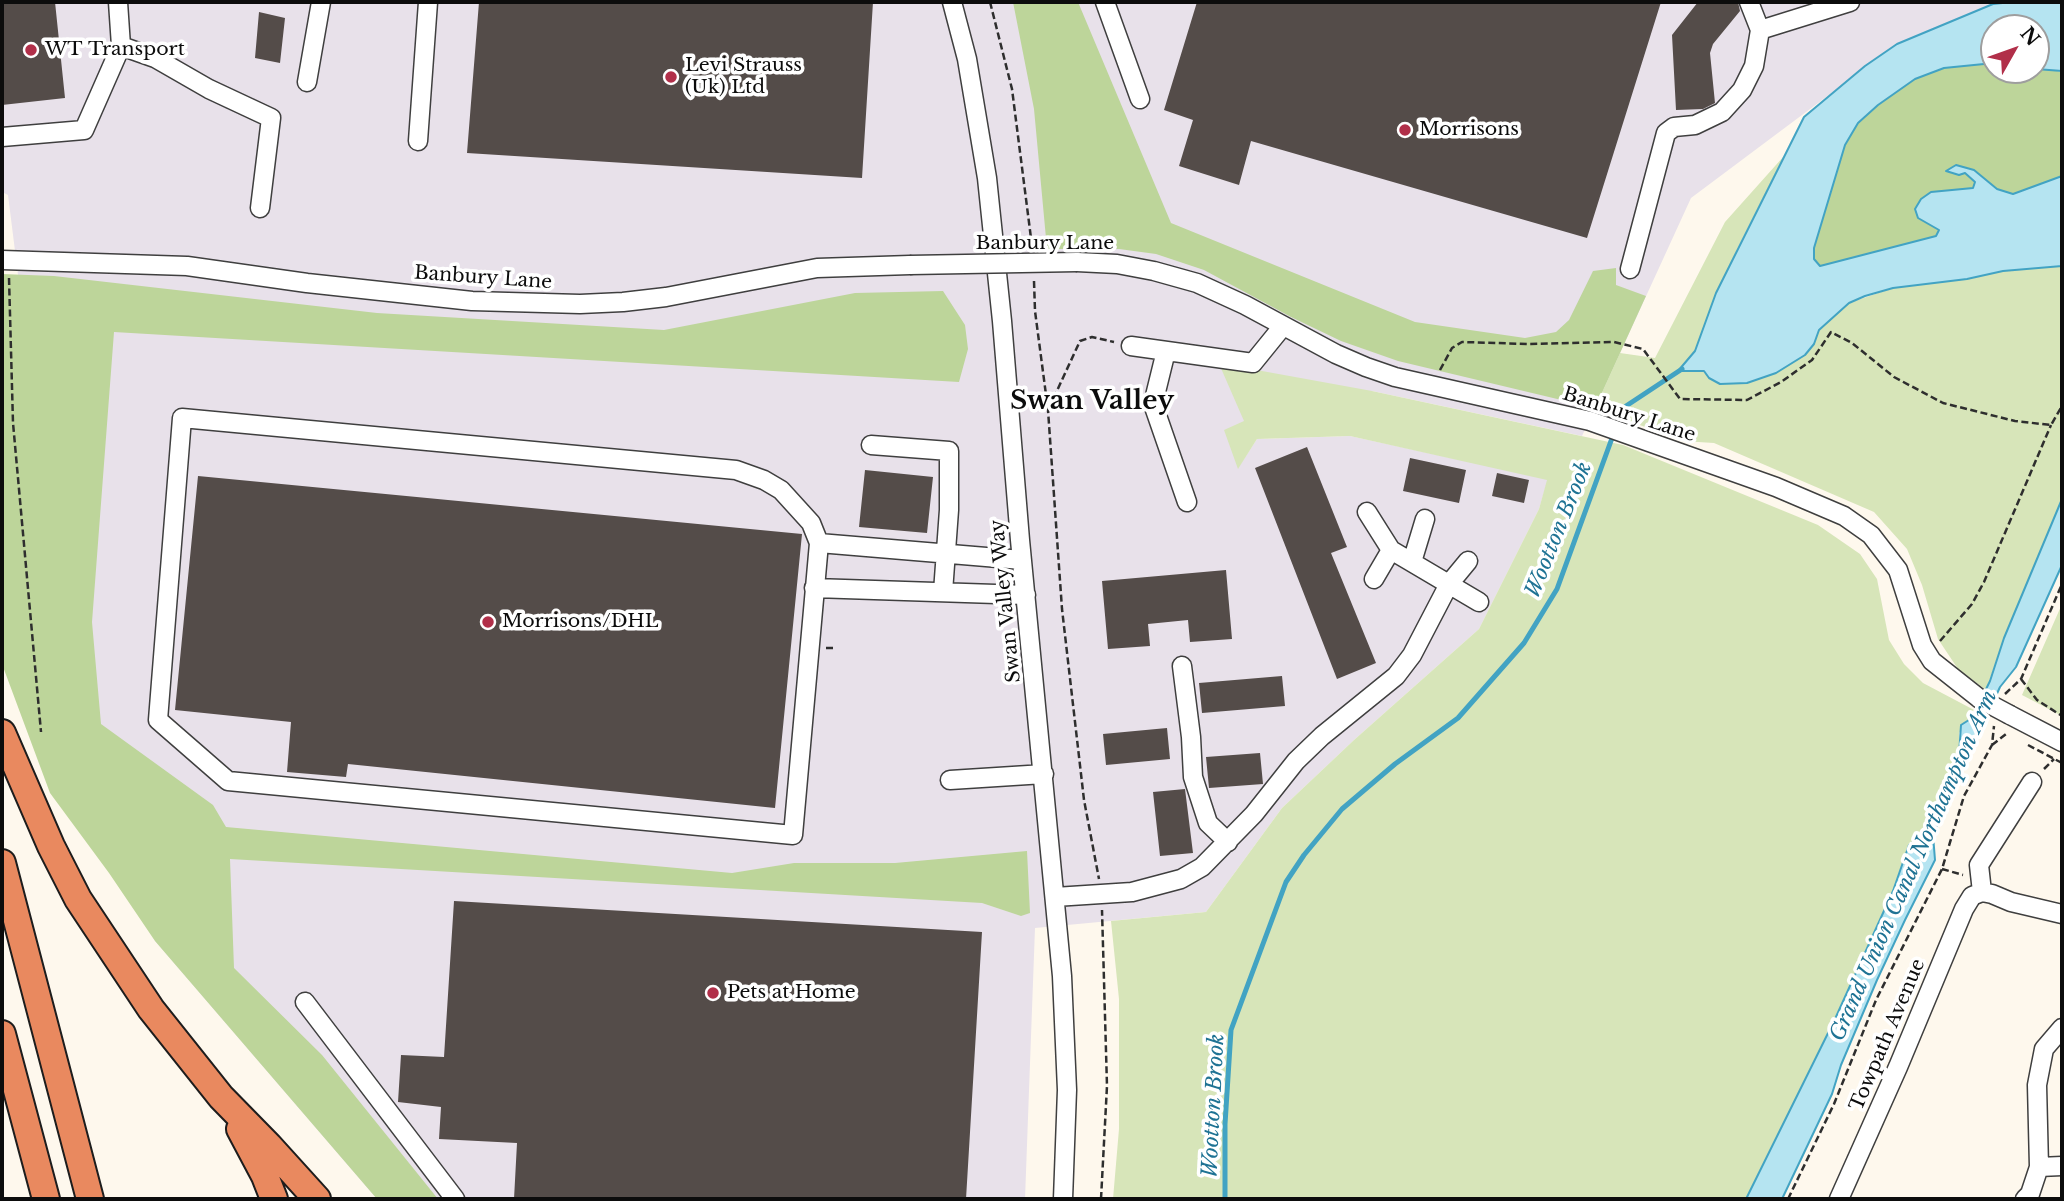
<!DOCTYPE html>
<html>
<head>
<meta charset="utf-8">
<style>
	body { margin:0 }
	#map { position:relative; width:2064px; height:1201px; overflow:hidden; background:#fef8ed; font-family:"Libre Baskerville",serif }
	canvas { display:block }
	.frame { position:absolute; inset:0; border:4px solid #0c0c0c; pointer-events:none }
	.north { position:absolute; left:1980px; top:14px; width:70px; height:70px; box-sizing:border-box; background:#fff; border:2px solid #9e9e9e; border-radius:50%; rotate:50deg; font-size:19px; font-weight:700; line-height:28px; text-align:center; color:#0c0c0c }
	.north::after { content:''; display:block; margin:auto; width:24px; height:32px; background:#b12f49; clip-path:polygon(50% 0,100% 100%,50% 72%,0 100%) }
</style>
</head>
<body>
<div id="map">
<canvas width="2064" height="1201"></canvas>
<div class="frame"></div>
<div class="north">N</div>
</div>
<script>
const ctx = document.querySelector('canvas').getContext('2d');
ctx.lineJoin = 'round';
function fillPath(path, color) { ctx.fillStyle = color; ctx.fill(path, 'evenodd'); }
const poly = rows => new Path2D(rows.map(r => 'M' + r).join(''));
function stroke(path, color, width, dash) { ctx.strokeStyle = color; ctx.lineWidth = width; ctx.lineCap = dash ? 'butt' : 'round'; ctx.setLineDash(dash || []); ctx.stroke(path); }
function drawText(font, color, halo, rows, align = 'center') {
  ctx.font = font + ' "Libre Baskerville",serif'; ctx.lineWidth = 7; ctx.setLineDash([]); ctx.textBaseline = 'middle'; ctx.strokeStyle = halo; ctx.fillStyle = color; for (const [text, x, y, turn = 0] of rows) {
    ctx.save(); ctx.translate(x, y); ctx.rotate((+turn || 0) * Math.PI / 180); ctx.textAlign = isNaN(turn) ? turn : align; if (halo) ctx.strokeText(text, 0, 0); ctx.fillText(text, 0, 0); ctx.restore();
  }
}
fillPath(poly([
	[2,2,2012,2,1993,4,1897,44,1691,198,1582,436,1372,391,1244,421,1238,468,1257,439,1350,436,1548,479,1539,509,1479,629,1354,740,1282,808,1206,912,1035,928,1025,1199,377,1199,155,941,77,746,8,195,2,192]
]), '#e8e1ea');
fillPath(poly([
	[1784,156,1737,249,1695,351,1679,371,1704,371,1814,344,1818,330,1849,303,1893,288,1967,279,2003,271,2062,266,2062,499,2004,638,1986,690,1958,669,1938,639,1922,585,1907,549,1874,512,1714,443,1682,441,1595,408,1620,353,1655,358,1725,222],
	[1229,365,1372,391,1623,445,1818,525,1860,554,1877,579,1889,640,1904,664,1923,683,1976,711,1959,733,1959,755,1928,830,1917,838,1904,857,1893,891,1835,1019,1746,1199,1113,1199,1119,1129,1119,999,1111,921,1206,912,1282,808,1354,740,1479,629,1539,509,1547,480,1350,436,1257,439,1238,469,1224,430,1244,421,1220,366],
	[2062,604,2062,716,2022,695]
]), '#d7e5b9');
fillPath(poly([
	[1013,2,1078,2,1171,223,1415,322,1525,338,1556,332,1569,320,1593,271,1616,268,1616,285,1646,296,1595,408,1398,361,1341,341,1291,317,1204,270,1156,254,1119,249,1047,249,1034,109],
	[1994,63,1994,70,2036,70,2040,68,2062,72,2062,176,2013,194,1997,189,1974,170,1965,173,1975,183,1973,188,1931,192,1918,218,1940,230,1936,236,1819,266,1814,259,1814,248,1845,145,1858,123,1878,105,1915,78,1944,68],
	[2,274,54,276,377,313,664,330,855,293,943,291,965,325,968,349,959,382,114,332,92,622,101,724,213,805,226,827,732,873,794,863,895,863,1027,851,1030,913,1021,916,982,903,230,859,234,968,322,1055,438,1199,377,1199,155,941,109,873,50,793,2,664]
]), '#bdd59a');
const water = poly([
	[2012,2,2062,2,2062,71,2036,69,2036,28,1994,28,1994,63,1944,68,1915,79,1878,105,1858,123,1845,145,1814,248,1814,259,1820,266,1936,236,1939,230,1918,218,1915,209,1921,199,1931,192,1973,188,1975,182,1965,173,1959,175,1946,171,1956,165,1974,170,1997,189,2013,194,2062,176,2062,266,2003,271,1967,279,1893,288,1865,296,1849,303,1819,330,1814,344,1805,355,1776,373,1747,383,1720,384,1709,378,1704,371,1678,371,1695,351,1716,293,1804,117,1865,66,1897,44,1993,4,2012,2],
	[2062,499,2062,565,2016,667,2000,687,1970,753,1964,760,1933,835,1935,860,1905,920,1877,980,1841,1065,1832,1094,1782,1199,1746,1199,1835,1019,1893,891,1909,845,1928,830,1959,755,1961,725,1972,718,1990,681,2004,638,2062,499]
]);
fillPath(water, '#b5e4f1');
stroke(water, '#42a3c3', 2);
stroke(poly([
	[1225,1199,1225,1124,1231,1030,1286,882,1304,855,1342,809,1395,764,1458,718,1524,643,1557,589,1623,408,1682,369]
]), '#42a3c3', 5);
fillPath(poly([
	[2,2,55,2,65,98,2,105],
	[479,2,873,2,862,178,467,153],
	[1197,2,1661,2,1587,238,1251,141,1239,185,1179,166,1193,120,1164,110],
	[1698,2,1738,2,1740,11,1713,44,1710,53,1715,103,1703,109,1676,110,1672,35],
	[259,12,285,18,280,63,255,58],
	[1307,447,1347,547,1331,553,1376,663,1337,679,1255,468],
	[1410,458,1466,470,1459,503,1403,491],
	[865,470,933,477,927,533,859,527],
	[1497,473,1529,480,1524,503,1492,496],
	[198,476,802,534,775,808,348,764,346,777,287,772,291,722,175,710],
	[1226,570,1232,639,1190,642,1188,620,1148,624,1150,646,1108,649,1102,581],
	[1282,676,1285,706,1202,713,1199,683],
	[1167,728,1170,759,1106,765,1103,734],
	[1260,753,1263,784,1209,788,1206,757],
	[1185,789,1193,853,1160,856,1153,792],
	[454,901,982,932,966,1199,514,1199,517,1143,439,1139,441,1107,398,1102,401,1055,444,1057]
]), '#544c49');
const minor = poly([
	[952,2,967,59,987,178,1002,321,1020,540,1062,976,1067,1090,1063,1199],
	[1105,2,1140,99],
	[1749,2,1760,30],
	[121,46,155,58,209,89,271,118,260,208],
	[307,82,321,2],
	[2,137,84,130,121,46,118,2],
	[418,141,428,2],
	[2,260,187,266,307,283,472,301,580,304,623,302,666,297,817,268,910,265],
	[1077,262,1117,264,1154,271,1197,283,1245,305,1336,354,1366,367,1395,377,1590,421,1776,487,1844,516,1871,535,1898,570,1922,645,1932,661,1980,699],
	[1630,269,1666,133,1674,127,1695,125,1722,112,1742,90,1754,66,1760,30,1850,2],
	[1131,346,1253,363,1283,326],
	[1166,351,1153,404,1187,502],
	[182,418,736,470,764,480,781,490,811,523,819,543,793,835,228,781,158,720,182,418],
	[871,445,949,451,949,510,943,592],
	[1367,512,1391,550,1479,602],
	[819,543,1022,560],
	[1412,562,1425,519],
	[1374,579,1391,550],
	[814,588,1026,595],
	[1182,666,1191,737,1193,777,1208,823,1228,842],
	[2010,715,2062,742],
	[950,780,1044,774],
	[1982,892,1979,865,2032,782],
	[1055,897,1132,892,1181,879,1202,867,1254,814,1296,761,1322,736,1396,676,1412,655,1449,584,1468,561],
	[305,1002,455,1199],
	[2039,1167,2062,1166],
	[1839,1199,1898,1067,1964,909,1972,896,1982,892,1992,894,2011,902,2062,914],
	[2025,1199,2030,1194,2039,1167,2037,1085,2044,1049,2062,1028]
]);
const highway = poly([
	[2,733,51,846,78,899,151,1009,221,1097,269,1146,317,1199],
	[2,863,90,1199],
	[2,1034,46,1199],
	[240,1129,265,1176,274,1199]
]);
stroke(minor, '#3f3f3f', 21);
stroke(highway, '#1d1d1d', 30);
stroke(poly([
	[990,2,1012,89,1032,246],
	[9,278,13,423,41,732],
	[1034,281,1035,311,1048,410,1062,609,1084,800,1099,879],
	[1440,370,1452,348,1462,342,1528,344,1614,342,1643,349,1680,399,1747,400,1781,382,1812,360,1831,332,1852,343,1894,377,1943,403,2015,421,2051,425,2062,406],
	[1049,408,1080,341,1092,337,1114,342],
	[1940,641,1972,604,1984,582,2051,425],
	[826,648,835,648],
	[2021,679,2037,700,2062,716],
	[2005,694,2021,679,2062,584],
	[1992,745,2006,734],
	[2028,745,2062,763],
	[2044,769,2054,759],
	[1942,869,1963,875],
	[1101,1199,1107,1086,1102,910],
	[1788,1199,1834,1104,1876,1000,1942,869,1964,796,1992,745,1994,726]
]), '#2e2e2e', 2.5, [7, 3.5]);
stroke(minor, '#fff', 18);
stroke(highway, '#e9895f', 26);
const minorBridge = poly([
	[910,265,1077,262],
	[1980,699,2010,715]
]);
stroke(minorBridge, '#3f3f3f', 21, []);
stroke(minorBridge, '#fff', 18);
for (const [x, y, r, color] of [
	[31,50,7,"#b12f49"],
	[671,77,7,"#b12f49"],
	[1405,130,7,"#b12f49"],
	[488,622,7,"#b12f49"],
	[713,993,7,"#b12f49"]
]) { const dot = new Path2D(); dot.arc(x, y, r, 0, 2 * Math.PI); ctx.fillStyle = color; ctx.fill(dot); stroke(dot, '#fff', 2.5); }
drawText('19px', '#0c0c0c', '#fff', [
	["WT Transport",45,50],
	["Levi Strauss",685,66],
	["(Uk) Ltd",685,88],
	["Morrisons",1419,130],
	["Morrisons/DHL",502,622],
	["Pets at Home",727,993]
], 'left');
drawText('19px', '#0c0c0c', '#fff', [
	["Banbury Lane",1045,244],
	["Banbury Lane",483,278,4],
	["Banbury Lane",1629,415,18],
	["Swan Valley Way",1006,601,-96],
	["Towpath Avenue",1888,1035,-67]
]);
drawText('italic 21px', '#1f7394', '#fff', [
	["Wootton Brook",1559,530,-68],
	["Grand Union Canal Northampton Arm",1914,866,-66],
	["Wootton Brook",1214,1106,-87]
]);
drawText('bold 26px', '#0c0c0c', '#fff', [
	["Swan Valley",1092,402]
]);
</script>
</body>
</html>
